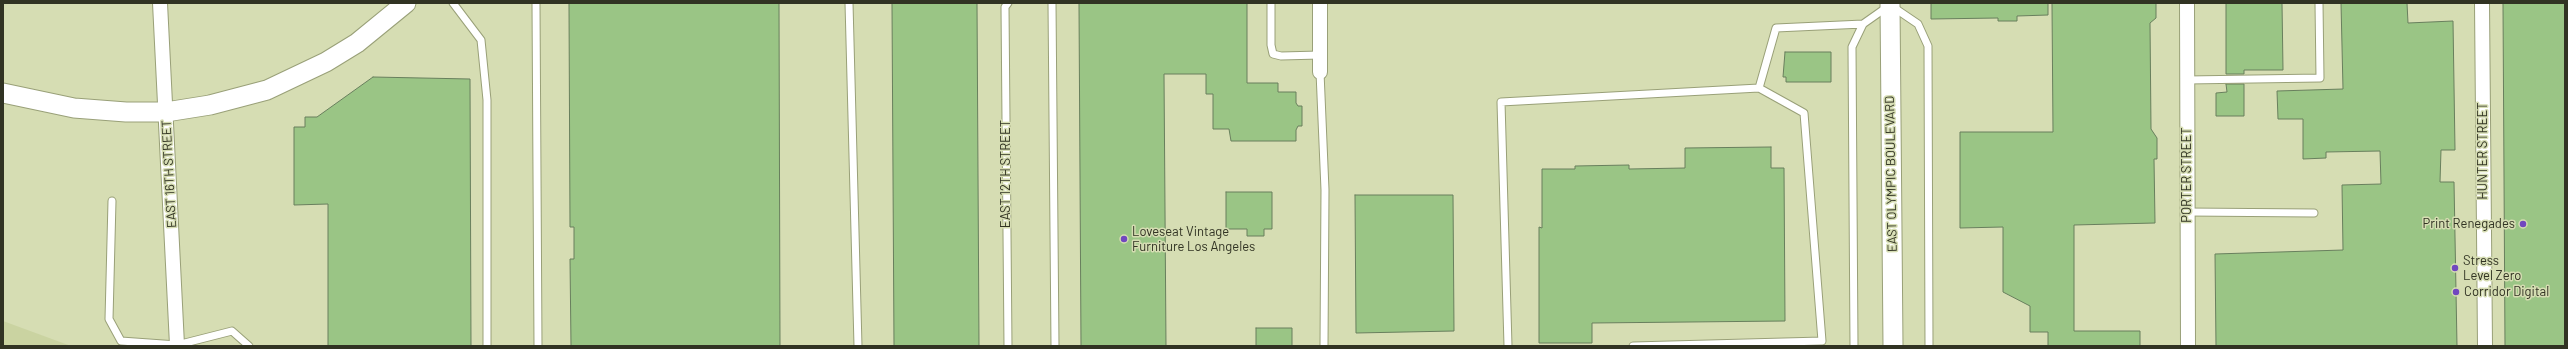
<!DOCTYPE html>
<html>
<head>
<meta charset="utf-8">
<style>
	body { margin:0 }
	#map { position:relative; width:2568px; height:349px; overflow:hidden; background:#d6ddb3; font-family:Barlow,sans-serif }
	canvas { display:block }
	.frame { position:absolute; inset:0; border:4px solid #313323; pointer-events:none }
</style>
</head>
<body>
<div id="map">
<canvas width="2568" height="349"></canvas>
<div class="frame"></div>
</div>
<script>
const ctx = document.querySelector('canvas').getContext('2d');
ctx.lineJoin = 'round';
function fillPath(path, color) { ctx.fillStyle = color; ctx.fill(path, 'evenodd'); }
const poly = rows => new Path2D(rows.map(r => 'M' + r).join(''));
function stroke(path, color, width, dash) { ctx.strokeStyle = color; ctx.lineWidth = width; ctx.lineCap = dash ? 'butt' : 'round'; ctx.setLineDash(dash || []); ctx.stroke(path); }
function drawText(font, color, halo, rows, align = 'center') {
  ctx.font = font + ' Barlow,sans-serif'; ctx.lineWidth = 3; ctx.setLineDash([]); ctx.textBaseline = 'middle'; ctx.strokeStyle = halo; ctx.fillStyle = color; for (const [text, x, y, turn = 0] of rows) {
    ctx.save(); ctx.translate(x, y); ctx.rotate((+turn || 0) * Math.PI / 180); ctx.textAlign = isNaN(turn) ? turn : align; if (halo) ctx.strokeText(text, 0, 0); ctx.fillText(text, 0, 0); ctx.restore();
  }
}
fillPath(poly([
	[3,321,71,346,3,346]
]), '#cad3a1');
const building = poly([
	[569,3,779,3,780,346,571,346,570,259,574,259,574,227,570,227,569,3],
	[892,3,977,3,979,346,894,346,892,3],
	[1079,3,1247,3,1247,83,1278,83,1278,92,1296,92,1296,103,1298,106,1302,106,1302,126,1298,126,1296,130,1296,141,1231,141,1229,129,1213,129,1213,94,1206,94,1206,74,1164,74,1166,346,1081,346,1079,3],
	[1931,3,2048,3,2048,15,2017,16,2017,21,1998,21,1998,18,1931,19,1931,3],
	[2052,3,2156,3,2156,18,2150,23,2151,129,2157,138,2157,159,2154,159,2155,223,2074,225,2074,331,2140,331,2140,346,2048,346,2048,332,2030,332,2030,306,2003,292,2003,227,1960,228,1960,132,2053,132,2052,3],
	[2226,3,2282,3,2283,70,2244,70,2244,74,2226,74,2226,3],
	[2341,3,2407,3,2408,23,2453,21,2455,150,2441,150,2440,182,2454,182,2457,346,2216,346,2215,254,2343,250,2342,185,2381,184,2380,151,2326,152,2326,158,2303,159,2303,119,2278,119,2277,91,2343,89,2341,3],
	[2503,3,2565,3,2565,346,2505,346,2503,3],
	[1785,52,1831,52,1831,82,1786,82,1786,77,1783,77,1785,52],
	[373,77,470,79,471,346,328,346,328,204,294,205,294,127,305,127,305,117,317,117,373,77],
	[2226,84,2244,84,2244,116,2216,116,2216,93,2227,92,2226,84],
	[1771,147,1771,168,1784,168,1785,321,1592,323,1592,343,1539,343,1539,227,1542,228,1542,169,1575,169,1575,166,1629,165,1629,169,1685,168,1685,148,1771,147],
	[1226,192,1272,192,1272,229,1264,229,1264,236,1247,236,1247,229,1226,229,1226,192],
	[1355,195,1453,195,1454,331,1356,333,1355,195],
	[1256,328,1292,328,1292,346,1256,346,1256,328]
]);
fillPath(building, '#9ac585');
stroke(building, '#687f5d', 1);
const lane = poly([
	[453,3,481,40,487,100,487,346],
	[536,3,538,346],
	[849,3,858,346],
	[1052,3,1055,346],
	[1271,3,1271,45,1273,54,1281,56,1320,55],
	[1320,72,1325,190,1324,346],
	[2187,80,2320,78,2319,3],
	[1759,88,1776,28,1863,24],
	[112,201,109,319,121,341,177,345,232,331,249,346],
	[2187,212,2314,213],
	[1008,346,1005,7,1008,3],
	[1508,346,1501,102,1759,88,1804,113,1822,341,1633,346],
	[1854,346,1852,47,1863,24,1890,5,1918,24,1928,46,1929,346]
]);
const street = poly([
	[160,3,177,345],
	[2187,3,2188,346],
	[2482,3,2485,346],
	[1320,72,1320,3]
]);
const secondary = poly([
	[1890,3,1893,346],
	[3,93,74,108,126,112,166,112,210,105,267,90,326,62,357,43,406,3]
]);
stroke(lane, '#99a078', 9);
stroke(street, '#99a078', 16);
stroke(secondary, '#99a078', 21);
stroke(lane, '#fff', 7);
stroke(street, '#fff', 14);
stroke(secondary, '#fff', 19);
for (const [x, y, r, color] of [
	[2523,224,4,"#7147bf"],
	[1124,239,4,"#7147bf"],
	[2455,268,4,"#7147bf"],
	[2456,292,4,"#7147bf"]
]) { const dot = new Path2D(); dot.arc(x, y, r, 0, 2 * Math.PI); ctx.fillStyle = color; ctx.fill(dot); stroke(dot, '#d6ddb3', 1.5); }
drawText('13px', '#313323', '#d6ddb3', [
	["HUNTER STREET",2483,151,-90],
	["EAST 16TH STREET",169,174,-93],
	["EAST 12TH STREET",1006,174,-90],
	["EAST OLYMPIC BOULEVARD",1891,174,-91],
	["PORTER STREET",2187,175,-90]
]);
drawText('13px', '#313323', '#d6ddb3', [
	["Print Renegades",2515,224,"right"],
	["Loveseat Vintage",1132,232],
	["Furniture Los Angeles",1132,247],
	["Stress",2463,261],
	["Level Zero",2463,276],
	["Corridor Digital",2464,292]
], 'left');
</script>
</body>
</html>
